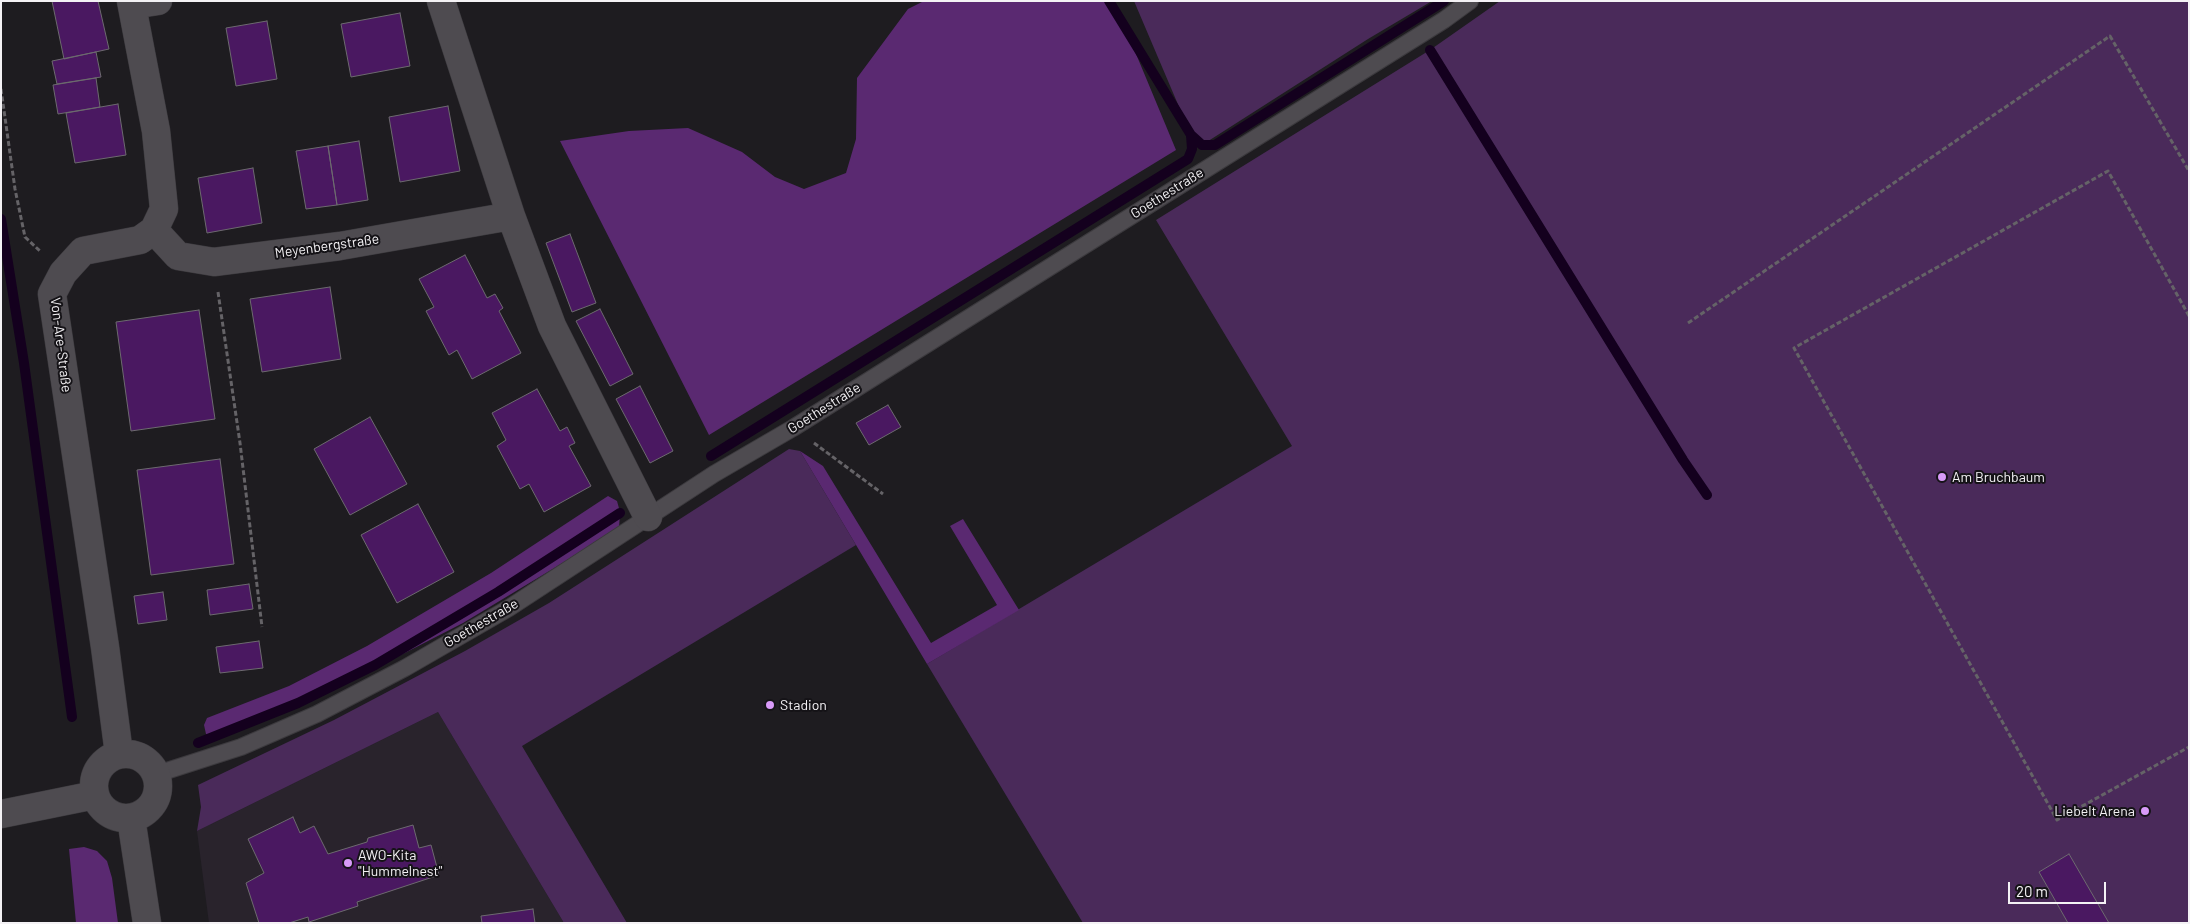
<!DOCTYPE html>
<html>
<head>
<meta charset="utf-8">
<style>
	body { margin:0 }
	#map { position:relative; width:2190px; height:924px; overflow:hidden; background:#1e1c20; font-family:Barlow,sans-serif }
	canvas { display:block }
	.frame { position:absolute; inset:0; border:2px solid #f4f2f5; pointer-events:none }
	.scale { position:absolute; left:2008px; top:882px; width:98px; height:22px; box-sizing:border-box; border:2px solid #f4f2f5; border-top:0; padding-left:6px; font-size:15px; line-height:18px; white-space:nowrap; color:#f4f2f5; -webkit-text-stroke:4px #151317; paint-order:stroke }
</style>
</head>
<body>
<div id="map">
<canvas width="2190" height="924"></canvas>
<div class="frame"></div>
<div class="scale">20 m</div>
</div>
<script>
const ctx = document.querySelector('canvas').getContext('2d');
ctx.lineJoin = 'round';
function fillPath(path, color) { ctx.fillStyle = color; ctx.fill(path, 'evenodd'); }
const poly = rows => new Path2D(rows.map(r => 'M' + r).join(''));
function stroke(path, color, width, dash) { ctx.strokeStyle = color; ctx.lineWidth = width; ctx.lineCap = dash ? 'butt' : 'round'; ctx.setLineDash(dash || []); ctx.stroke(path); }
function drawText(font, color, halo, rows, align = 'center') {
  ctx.font = font + ' Barlow,sans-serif'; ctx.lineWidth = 4; ctx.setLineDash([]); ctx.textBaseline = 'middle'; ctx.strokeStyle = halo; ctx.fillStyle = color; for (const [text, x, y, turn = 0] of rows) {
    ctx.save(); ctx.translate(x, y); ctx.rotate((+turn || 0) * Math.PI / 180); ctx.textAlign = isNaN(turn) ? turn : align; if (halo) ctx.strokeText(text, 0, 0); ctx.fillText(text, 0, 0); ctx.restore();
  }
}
fillPath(poly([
	[438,712,564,923,209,923,197,831]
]), '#29232c');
fillPath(poly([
	[1134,1,1432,1,1368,39,1202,145,1191,135],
	[1500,1,2189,1,2189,923,1083,923,927,664,1292,446,1156,220,1430,50],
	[789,449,800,451,856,545,522,746,627,923,564,923,438,712,197,831,201,807,198,785,334,720,465,651,549,603]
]), '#4a2a5a');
fillPath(poly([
	[924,1,1114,1,1176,150,709,435,560,141,629,131,688,128,742,152,775,177,804,189,846,173,856,139,857,78,908,9],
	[800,451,823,466,931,643,997,605,950,526,963,519,1019,610,927,664],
	[608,496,617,501,620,512,619,529,463,623,321,696,215,740,206,734,204,725,207,718,289,686,367,646,491,573],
	[84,847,97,851,107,861,112,878,118,923,76,923,69,849]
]), '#5a2971');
stroke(poly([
	[1109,1,1191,135,1202,145,1215,145,1444,1],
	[1430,50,1683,460,1707,495],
	[1,219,24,363,72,717],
	[711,456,1188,159,1192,149,1191,135],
	[198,743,298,703,375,665,498,592,620,513]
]), '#14001e', 10);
const building = poly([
	[52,1,98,1,109,49,64,59,52,1],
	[400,13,410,66,351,77,341,24,400,13],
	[267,21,277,79,236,86,226,28,267,21],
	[96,52,101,77,57,84,52,61,96,52],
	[96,78,100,107,58,114,53,85,96,78],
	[118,104,126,155,75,163,66,113,118,104],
	[448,106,460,171,400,182,389,117,448,106],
	[359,141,368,200,337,205,328,146,359,141],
	[328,146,337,205,306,209,296,151,328,146],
	[253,168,262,223,207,233,198,178,253,168],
	[570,234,596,303,572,312,546,243,570,234],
	[465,255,487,298,495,294,503,308,499,311,521,353,472,379,457,350,449,355,426,311,434,307,419,279,465,255],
	[330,287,341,359,262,372,250,299,330,287],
	[600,309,633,374,610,386,576,321,600,309],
	[199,310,215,419,131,431,116,322,199,310],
	[640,386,673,451,650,463,616,399,640,386],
	[537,389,560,431,567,427,575,443,569,446,591,486,544,512,529,484,520,489,497,446,506,440,492,413,537,389],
	[888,405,901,427,869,445,856,423,888,405],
	[370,417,407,484,350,515,314,449,370,417],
	[220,459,234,564,151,575,137,470,220,459],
	[418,504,454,572,397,603,361,535,418,504],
	[249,584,253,609,210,615,207,590,249,584],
	[163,592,167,620,138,624,134,596,163,592],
	[259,641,263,668,220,673,216,647,259,641],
	[293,817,300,833,314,826,328,854,367,842,368,838,413,825,419,848,431,845,439,875,357,902,358,906,309,922,308,917,289,923,259,923,246,883,264,873,248,839,293,817],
	[2069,854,2109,923,2068,923,2039,872,2069,854],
	[533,909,535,923,482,923,481,916,533,909]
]);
fillPath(building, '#4a1861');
stroke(building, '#6d6a6f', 1);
const service = poly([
	[157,774,241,747,317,714,405,668,509,608,714,474,793,428,1444,20,1470,1]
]);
const minor = poly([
	[441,1,511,216,552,326,648,517],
	[132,5,158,1],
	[154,230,178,256,214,262,340,246,511,216],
	'94 786a32 32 0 1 1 64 0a32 32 0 1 1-64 0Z',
	[119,754,105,647,52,294,63,273,83,251,140,240,154,230,164,209,156,131,131,1],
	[1,814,95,795],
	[131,818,147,923]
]);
stroke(service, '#3c3a3e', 18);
stroke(minor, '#3c3a3e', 29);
stroke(poly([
	[1,89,15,189,25,237,41,252],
	[218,292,240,443,262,627],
	[2189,316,2108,171,1794,348,2057,820,2189,747],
	[1688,323,2110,36,2189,171],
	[814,443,883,494]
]), '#656367', 3, [5, 2.5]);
stroke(service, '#4e4b50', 16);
stroke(minor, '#4e4b50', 28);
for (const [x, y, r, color] of [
	[1942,477,5,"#d89af8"],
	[770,705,5,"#d89af8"],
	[2145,811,5,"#d89af8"],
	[348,863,5,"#d89af8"]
]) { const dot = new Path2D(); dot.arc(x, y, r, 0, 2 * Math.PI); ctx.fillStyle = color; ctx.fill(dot); stroke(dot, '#151317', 2); }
drawText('14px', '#f4f2f5', '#151317', [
	["Goethestraße",1167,193,-32],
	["Meyenbergstraße",327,246,-8],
	["Von-Are-Straße",61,345,83],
	["Goethestraße",824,408,-32],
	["Goethestraße",481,623,-30]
]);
drawText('14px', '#f4f2f5', '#151317', [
	["Am Bruchbaum",1952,477],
	["Stadion",780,705],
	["Liebelt Arena",2135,811,"right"],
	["AWO-Kita",358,855],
	["\"Hummelnest\"",358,871]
], 'left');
</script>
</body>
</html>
